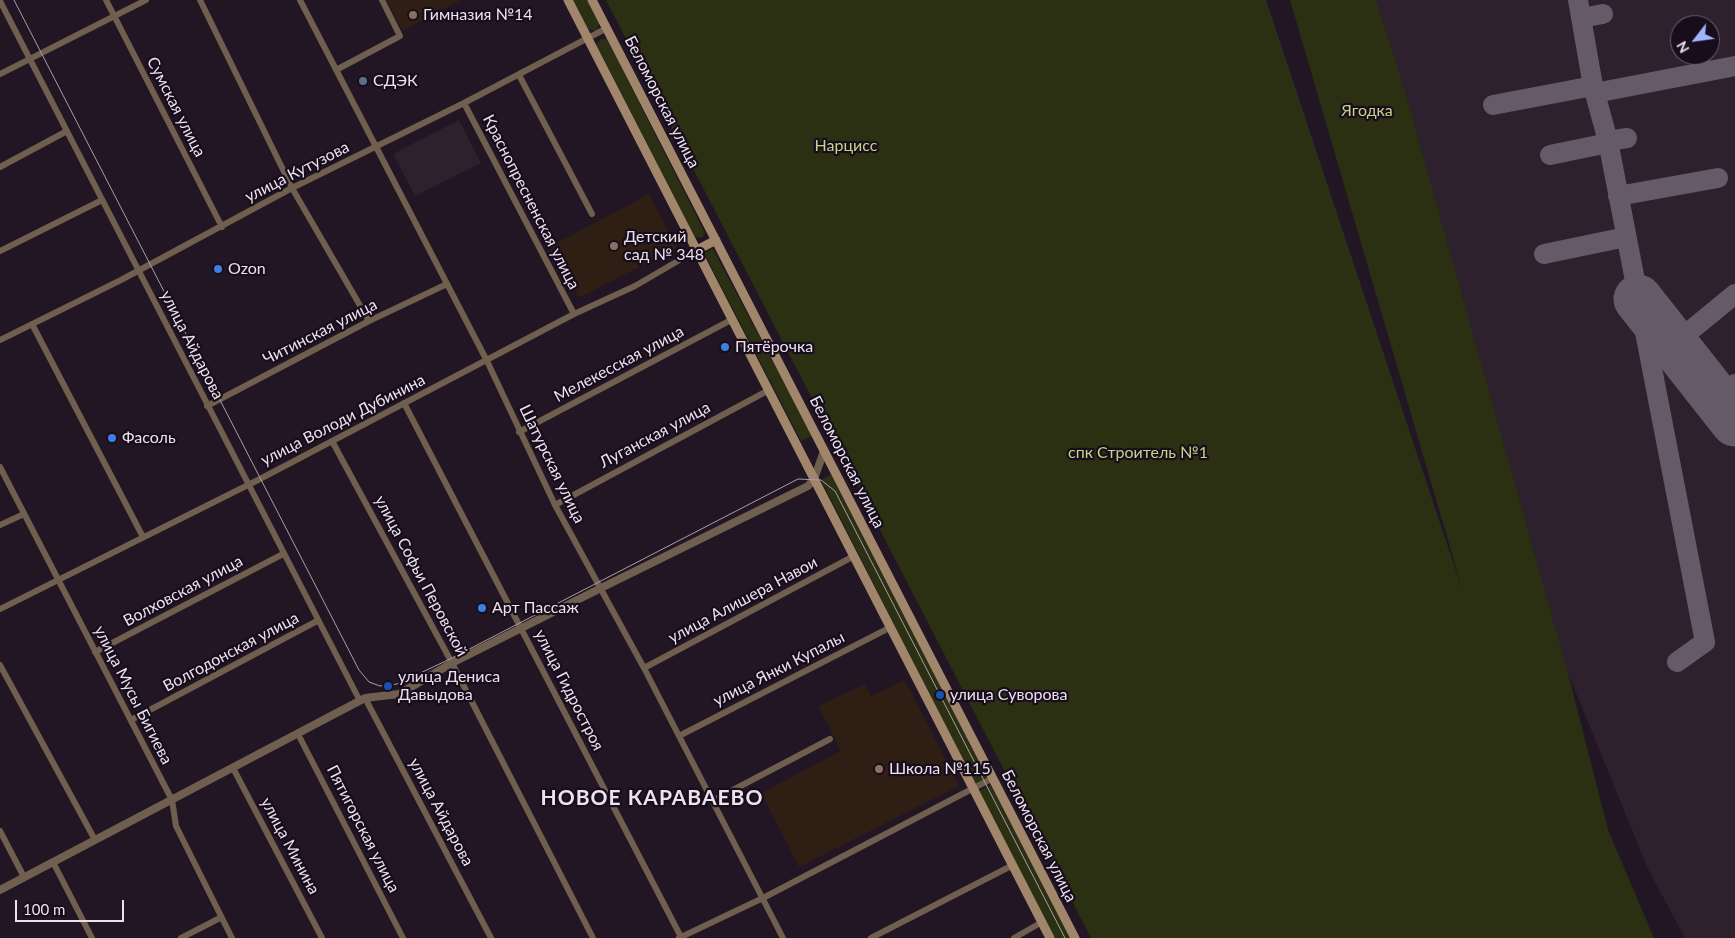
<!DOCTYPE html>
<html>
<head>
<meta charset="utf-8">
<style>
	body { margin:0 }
	#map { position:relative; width:1735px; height:938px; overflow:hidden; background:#221625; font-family:Lato,sans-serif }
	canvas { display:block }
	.north { position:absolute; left:1670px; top:15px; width:50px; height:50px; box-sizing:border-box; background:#180d1c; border:1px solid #6c6270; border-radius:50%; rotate:240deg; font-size:14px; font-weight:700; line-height:20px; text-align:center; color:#ebe2ed }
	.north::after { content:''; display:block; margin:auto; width:18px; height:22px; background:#a0b3fd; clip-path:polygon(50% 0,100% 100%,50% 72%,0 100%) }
	.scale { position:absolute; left:15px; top:900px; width:109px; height:22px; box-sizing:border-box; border:2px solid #ebe2ed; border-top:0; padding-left:6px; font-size:15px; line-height:18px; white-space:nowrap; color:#ebe2ed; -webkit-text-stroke:4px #180d1c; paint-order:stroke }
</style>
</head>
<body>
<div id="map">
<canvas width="1735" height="938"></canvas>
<div class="north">N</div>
<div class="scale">100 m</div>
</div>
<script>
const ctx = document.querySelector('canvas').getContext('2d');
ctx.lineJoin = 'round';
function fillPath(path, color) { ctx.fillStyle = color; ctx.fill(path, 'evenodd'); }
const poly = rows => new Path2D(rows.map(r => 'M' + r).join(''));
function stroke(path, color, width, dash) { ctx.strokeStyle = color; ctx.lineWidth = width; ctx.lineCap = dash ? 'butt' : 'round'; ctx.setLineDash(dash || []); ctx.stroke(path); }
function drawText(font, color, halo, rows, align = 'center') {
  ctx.font = font + ' Lato,sans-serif'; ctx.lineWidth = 4.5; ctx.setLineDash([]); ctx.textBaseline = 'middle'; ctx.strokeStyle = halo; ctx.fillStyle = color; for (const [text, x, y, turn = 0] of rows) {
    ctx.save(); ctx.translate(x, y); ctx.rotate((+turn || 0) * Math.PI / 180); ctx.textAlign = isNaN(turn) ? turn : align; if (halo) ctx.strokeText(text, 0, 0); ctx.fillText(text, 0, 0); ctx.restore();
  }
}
fillPath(poly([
	[1376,0,1735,0,1735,938,1685,938,1648,869,1568,673,1405,91],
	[1680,25,1710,25,1710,55,1680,55],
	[459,120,481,163,415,196,393,154]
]), '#2e212d');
fillPath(poly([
	[387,0,461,0,402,31],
	[649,194,677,247,579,298,551,246],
	[905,680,959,786,799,867,761,793,841,751,818,706,865,684,871,696]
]), '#2e1e14');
fillPath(poly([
	[572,0,587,0,600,23,596,31,588,29],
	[606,0,1266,0,1464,595,1290,0,1376,0,1405,91,1568,673,1608,830,1654,938,1091,938],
	[601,39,607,39,705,233,702,238,695,237,596,44],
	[713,249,812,436,801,441,704,253],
	[833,473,987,778,975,784,821,480],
	[992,784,1071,938,1054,938,978,791]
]), '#2b3012');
stroke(poly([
	[1578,0,1593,86,1608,141,1705,642,1677,662],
	[1581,18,1603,14],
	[1595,93,1735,66],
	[1493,105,1593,86],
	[1608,141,1627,138],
	[1550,155,1608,143],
	[1618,196,1718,178],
	[1544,254,1626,237],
	[1674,344,1735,294],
	[1717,399,1735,384]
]), '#655a68', 20);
stroke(poly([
	[1638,299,1735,422]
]), '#655a68', 49);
stroke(poly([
	[106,0,222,227],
	[200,0,292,188,369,321],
	[300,0,487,361,555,505,644,668,783,938],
	[0,1,360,701],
	[336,70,400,36,382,0],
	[0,74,146,0],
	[519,75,592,214],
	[464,103,574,314],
	[0,167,67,131],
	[0,251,102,200],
	[32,324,143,537],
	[0,340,121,280,292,188,464,103,607,28],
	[404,403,681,937],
	[207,406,369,321,447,284],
	[519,432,731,320],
	[332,441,452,663,593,938],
	[0,467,172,800,176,826,232,938],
	[555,505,769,390],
	[0,525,24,514],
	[0,609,260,479,574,314,635,286,695,251],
	[95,652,283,554],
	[0,665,95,840],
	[644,668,854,556],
	[365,698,491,938],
	[131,720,317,621],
	[298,734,403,938],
	[679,736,891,627],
	[233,768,322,938],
	[712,801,830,739],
	[0,831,24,877],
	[53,862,92,938],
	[181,938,220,918],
	[679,938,763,898,993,778],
	[871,938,1013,865],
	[1014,938,1042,922]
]), '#705f4e', 6);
stroke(poly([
	[0,890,365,698,399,694,452,663,601,588,808,486,814,479,824,451]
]), '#705f4e', 8);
stroke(poly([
	[568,0,1050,938],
	[592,0,1075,938],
	[695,251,716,240]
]), '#a2866b', 9);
stroke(poly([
	[14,0,359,670,369,682,380,686,397,684,450,659,798,479,821,480,835,491,1065,938]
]), '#a89eab', 1);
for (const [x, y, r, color] of [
	[413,15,5,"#8d6e63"],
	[363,81,5,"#5c6f8a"],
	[614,246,5,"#8d6e63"],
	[218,269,5,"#3f7fe0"],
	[725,347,5,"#3f7fe0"],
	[112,438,5,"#3f7fe0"],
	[482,608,5,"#3f7fe0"],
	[388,686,5,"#1a4fb4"],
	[940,695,5,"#1a4fb4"],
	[879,769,5,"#8d6e63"]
]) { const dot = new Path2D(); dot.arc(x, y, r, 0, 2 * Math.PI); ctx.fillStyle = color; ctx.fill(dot); stroke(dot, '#180d1c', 2); }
drawText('16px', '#ebe2ed', '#180d1c', [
	["Гимназия №14",423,15],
	["СДЭК",373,81],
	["Детский",624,237],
	["сад № 348",624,255],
	["Ozon",228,269],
	["Пятёрочка",735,347],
	["Фасоль",122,438],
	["Арт Пассаж",492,608],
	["улица Дениса",398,677],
	["Давыдова",398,695],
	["улица Суворова",950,695],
	["Школа №115",889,769]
], 'left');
drawText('16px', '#ebe2ed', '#180d1c', [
	["Беломорская улица",662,102,63],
	["Сумская улица",176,107,63],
	["улица Кутузова",297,172,-27],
	["Краснопресненская улица",531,202,63],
	["Читинская улица",320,332,-27],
	["улица Айдарова",192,345,63],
	["Мелекесская улица",619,364,-28],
	["улица Володи Дубинина",343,420,-27],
	["Луганская улица",655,435,-28],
	["Беломорская улица",847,462,63],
	["Шатурская улица",552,464,64],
	["улица Софьи Перовской",421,576,62],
	["Волховская улица",183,591,-28],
	["улица Алишера Навои",743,600,-28],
	["Волгодонская улица",231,652,-28],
	["улица Янки Купалы",779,669,-27],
	["улица Гидростроя",569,690,63],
	["улица Мусы Бигиева",133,695,63],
	["улица Айдарова",441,812,62],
	["Пятигорская улица",363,829,63],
	["Беломорская улица",1039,836,63],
	["улица Минина",290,846,62]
]);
drawText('16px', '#c5d585', '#180d1c', [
	["Ягодка",1367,111],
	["Нарцисс",846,146],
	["спк Строитель №1",1138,453]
]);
ctx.letterSpacing = '1px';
drawText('bold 21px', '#ebe2ed', '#180d1c', [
	["НОВОЕ КАРАВАЕВО",652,798]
]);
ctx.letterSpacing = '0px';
</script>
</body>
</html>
